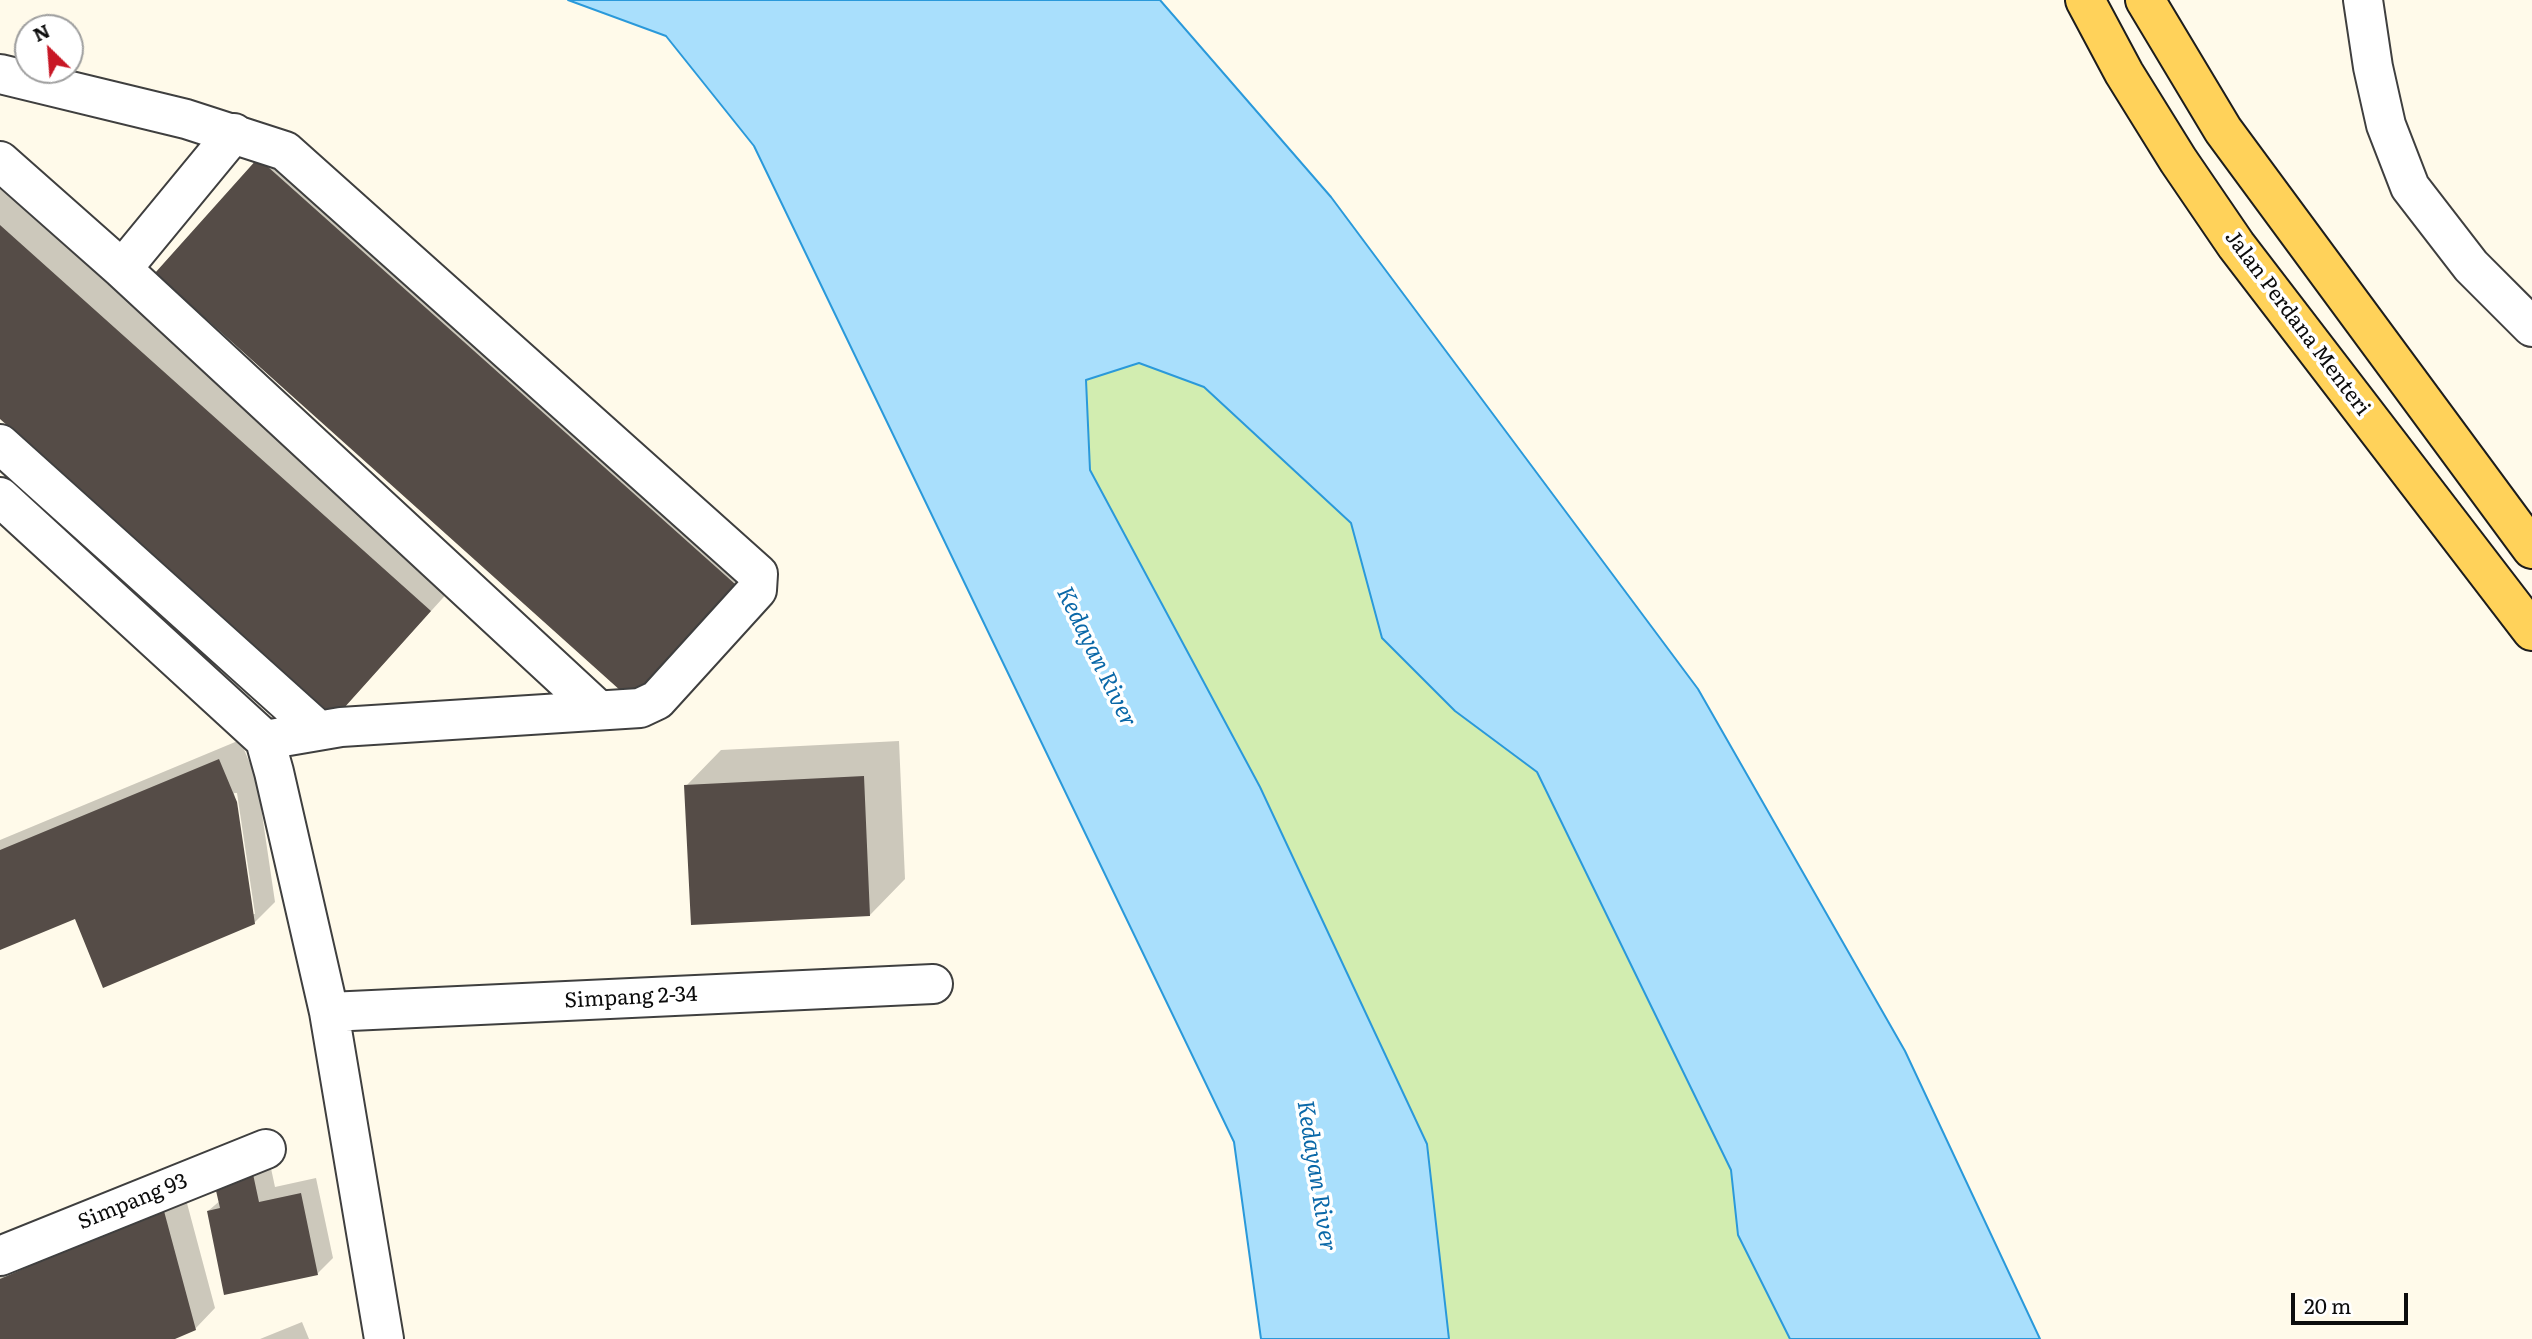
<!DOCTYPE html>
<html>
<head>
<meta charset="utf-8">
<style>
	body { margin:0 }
	#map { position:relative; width:2532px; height:1339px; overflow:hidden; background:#fffaea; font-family:Literata,serif }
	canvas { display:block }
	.north { position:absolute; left:14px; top:14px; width:70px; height:70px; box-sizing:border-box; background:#fff; border:2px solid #9e9e9e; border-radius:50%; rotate:335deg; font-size:19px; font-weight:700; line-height:28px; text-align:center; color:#0c0c0c }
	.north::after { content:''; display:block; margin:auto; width:24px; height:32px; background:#c81725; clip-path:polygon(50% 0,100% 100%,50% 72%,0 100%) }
	.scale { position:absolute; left:2291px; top:1293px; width:117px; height:32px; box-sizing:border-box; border:4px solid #0c0c0c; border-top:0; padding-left:9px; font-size:21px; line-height:24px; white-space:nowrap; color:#0c0c0c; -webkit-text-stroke:5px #fff; paint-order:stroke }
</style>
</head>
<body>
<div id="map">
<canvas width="2532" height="1339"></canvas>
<div class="north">N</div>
<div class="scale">20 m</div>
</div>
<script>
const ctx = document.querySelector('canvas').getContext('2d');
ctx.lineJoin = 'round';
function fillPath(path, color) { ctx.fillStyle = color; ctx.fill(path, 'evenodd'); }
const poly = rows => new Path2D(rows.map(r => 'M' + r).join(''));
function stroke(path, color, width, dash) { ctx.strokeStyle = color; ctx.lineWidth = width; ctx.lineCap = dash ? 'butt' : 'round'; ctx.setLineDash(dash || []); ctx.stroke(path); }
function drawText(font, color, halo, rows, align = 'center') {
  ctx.font = font + ' Literata,serif'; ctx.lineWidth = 7; ctx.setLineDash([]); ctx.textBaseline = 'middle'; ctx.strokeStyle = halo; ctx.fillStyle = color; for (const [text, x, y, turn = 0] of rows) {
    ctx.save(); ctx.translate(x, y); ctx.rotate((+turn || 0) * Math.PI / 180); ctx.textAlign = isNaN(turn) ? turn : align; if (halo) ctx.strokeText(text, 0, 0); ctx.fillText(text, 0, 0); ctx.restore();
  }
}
fillPath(poly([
	[1139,363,1204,386,1352,523,1383,638,1455,711,1537,772,1731,1170,1738,1235,1790,1339,1449,1339,1427,1144,1260,787,1090,470,1085,380]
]), '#d2edb0');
const water = poly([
	[568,0,1160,0,1331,197,1698,689,1905,1051,2040,1339,1790,1339,1738,1235,1731,1170,1537,772,1455,711,1382,638,1351,523,1204,387,1139,363,1086,380,1090,470,1260,787,1427,1144,1449,1339,1261,1339,1234,1142,754,146,666,36,568,0]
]);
fillPath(water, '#a9dffc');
stroke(water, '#2a99da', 2);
fillPath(poly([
	[280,138,754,563,652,677,260,159],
	[0,186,451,589,355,695,0,416],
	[240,740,257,780,275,902,254,923,76,916,0,948,0,840],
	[234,793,237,793,255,914,252,914],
	[899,741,905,879,870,915,686,786,721,750],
	[269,1159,275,1187,316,1178,333,1258,317,1274,208,1211],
	[184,1192,215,1308,195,1329,170,1339,0,1339,0,1269],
	[302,1322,309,1339,260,1339]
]), '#0003');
fillPath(poly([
	[258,158,735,584,631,700,155,273],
	[0,225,431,611,335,718,0,419],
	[219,759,237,802,255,924,103,988,75,919,0,950,0,850],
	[864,776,870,916,691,925,684,785],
	[253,1174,259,1202,301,1193,318,1275,224,1295,207,1211,220,1208,214,1182],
	[164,1211,196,1330,175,1339,0,1339,0,1279,139,1218]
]), '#554c47');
const minor = poly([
	[2363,0,2373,67,2386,125,2410,187,2471,266,2532,327],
	[0,74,186,119,285,151,758,574,757,590,657,700,640,708,341,727,265,740],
	[0,161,122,269,597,709],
	[122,269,234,133],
	[0,444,318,730],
	[0,497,265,740,274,772,329,1012,384,1339],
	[329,1012,933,984],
	[0,1256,266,1149]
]);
const major = poly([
	[2085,0,2124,73,2178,160,2236,245,2532,631],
	[2145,0,2223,130,2532,549]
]);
stroke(minor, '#3f3f3f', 42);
stroke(major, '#1d1d1d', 42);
stroke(minor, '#fff', 38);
stroke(major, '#ffd25a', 38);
drawText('21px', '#0c0c0c', '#fff', [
	["Jalan Perdana Menteri",2297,323,53],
	["Simpang 2-34",631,998,-3],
	["Simpang 93",133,1202,-22]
]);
drawText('italic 23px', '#0a68a8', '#fff', [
	["Kedayan River",1096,657,64],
	["Kedayan River",1316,1176,81]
]);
</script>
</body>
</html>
